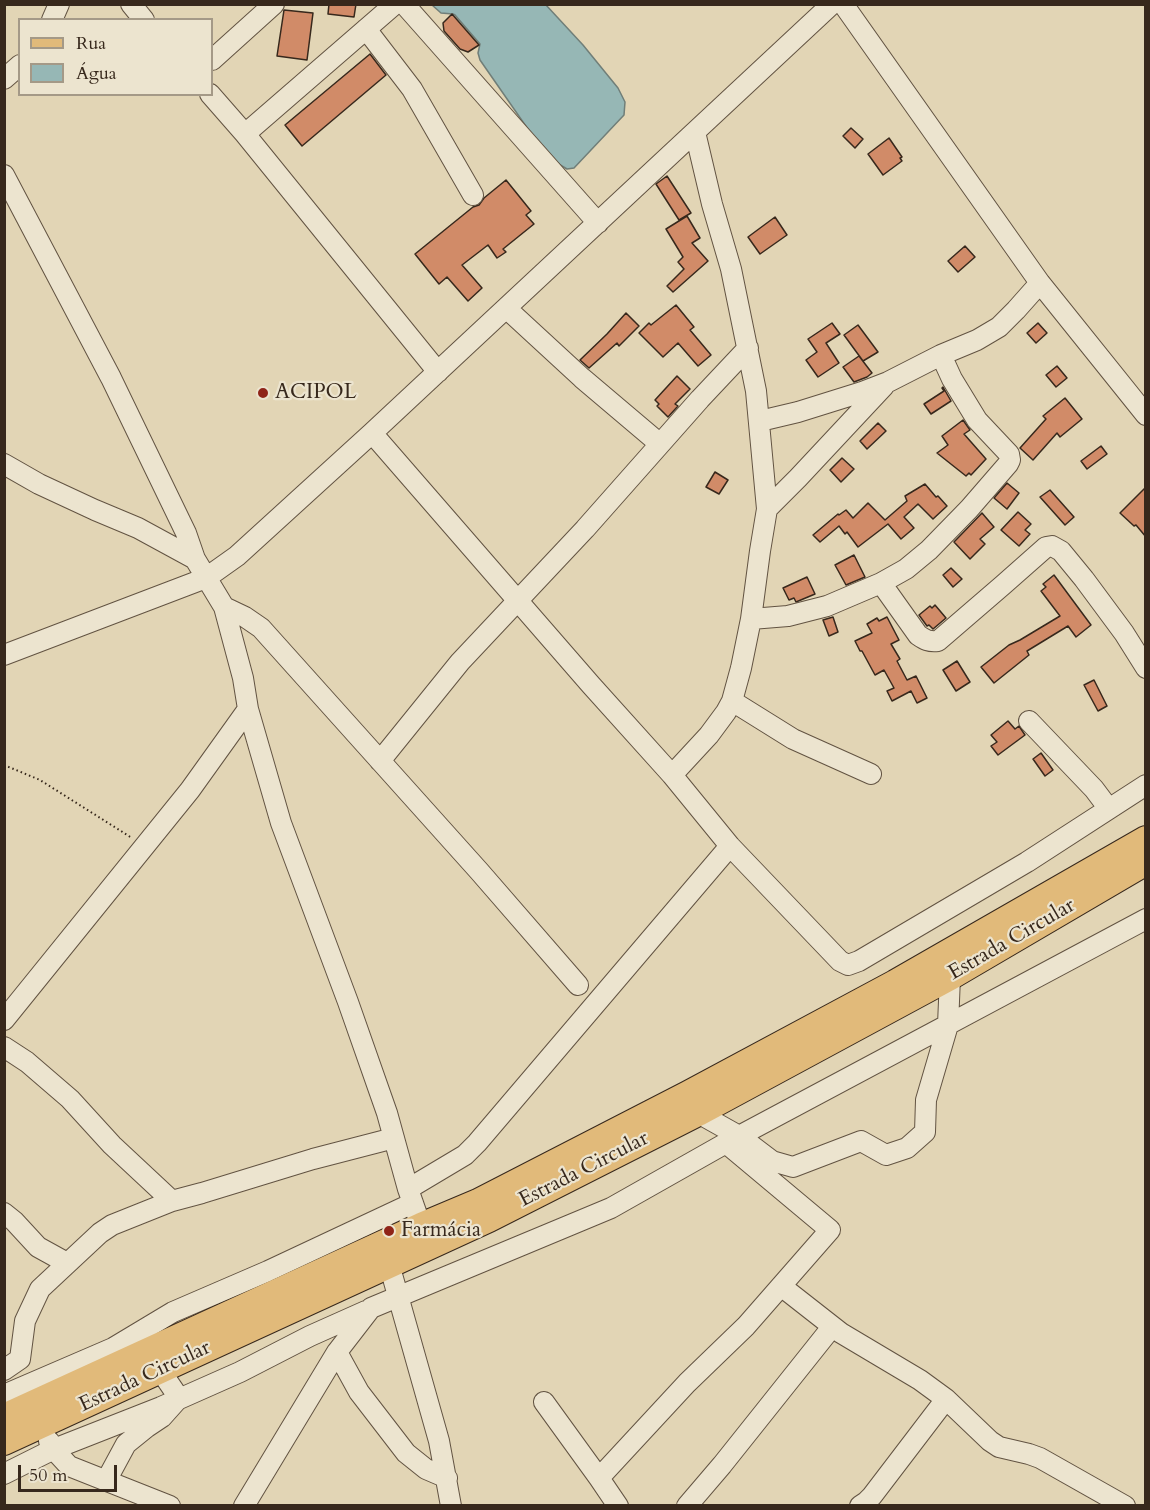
<!DOCTYPE html>
<html>
<head>
<meta charset="utf-8">
<style>
	body { margin:0 }
	#map { position:relative; width:1150px; height:1510px; overflow:hidden; background:#e2d5b5; font-family:Cardo,serif }
	canvas { display:block }
	.frame { position:absolute; inset:0; border:6px solid #37281c; pointer-events:none }
	.legend { position:absolute; left:18px; top:18px; width:195px; height:78px; box-sizing:border-box; background:#ece4cf; border:2px solid #a49987; margin:0; padding:8px 10px; list-style:none; font-size:18px; color:#37281c }
	.legend li { display:flex; align-items:center; gap:12px; height:30px }
	.legend b { width:30px; border:2px solid #a49987 }
	.scale { position:absolute; left:18px; top:1465px; width:99px; height:27px; box-sizing:border-box; border:3px solid #37281c; border-top:0; padding-left:8px; font-size:18px; line-height:21px; white-space:nowrap; color:#37281c; -webkit-text-stroke:4px #ece4cf; paint-order:stroke }
</style>
</head>
<body>
<div id="map">
<canvas width="1150" height="1510"></canvas>
<div class="frame"></div>
<ul class="legend">
<li><b style="height:8px;background:#e1ba7a"></b>Rua</li>
<li><b style="height:16px;background:#96b7b5"></b>Água</li>
</ul>
<div class="scale">50 m</div>
</div>
<script>
const c = document.querySelector('canvas').getContext('2d');
c.lineJoin = 'round';
function paint(path, color) {
  c.fillStyle = color;
  c.fill(path, 'evenodd');
}
function stroke(path, color, width, dash) {
  c.strokeStyle = color;
  c.lineWidth = width;
  c.lineCap = dash ? 'butt' : 'round';
  c.setLineDash(dash || []);
  c.stroke(path);
}
function label(font, color, halo, rows, align = 'center') {
  c.font = font + ' Cardo,serif';
  c.lineWidth = 4.5;
  c.setLineDash([]);
  c.textBaseline = 'middle';
  c.strokeStyle = halo;
  c.fillStyle = color;
  for (const [text, x, y, turn = 0] of rows) {
    c.save();
    c.translate(x, y);
    c.rotate((+turn || 0) * Math.PI / 180);
    c.textAlign = isNaN(turn) ? turn : align;
    if (halo) c.strokeText(text, 0, 0);
    c.fillText(text, 0, 0);
    c.restore();
  }
}
const water = new Path2D(`
	M432,5H546L583,45L618,88L625,102L624,115L574,168L567,169L557,163L539,145L480,60L478,53L480,44L455,15L453,14L441,13Z`);
const building = new Path2D(`
	M329,4H356L354,17L328,14Z
	M284,10L313,13L307,60L277,56Z
	M452,14L479,45L468,52L460,49L444,31L443,23Z
	M370,54L386,75L302,146L285,125Z
	M851,128L863,139L855,148L843,136Z
	M889,138L902,157L900,158L902,161L883,175L868,154Z
	M667,176L691,213L679,220L656,184Z
	M506,180L531,211L526,215L534,224L503,249L506,252L497,258L488,245L462,265L482,288L468,301L447,277L439,284L415,254L473,207L479,205L484,198Z
	M687,216L700,238L692,243L708,261L673,292L667,286L684,269L678,262L683,257L666,229Z
	M775,217L787,235L760,254L748,237Z
	M965,246L975,257L958,272L948,261Z
	M676,305L694,327L690,330L711,355L698,366L678,343L663,357L639,333L649,323L651,325Z
	M626,313L639,326L619,346L617,343L589,368L580,360L607,334Z
	M832,323L840,334L826,343L839,363L818,377L806,360L817,352L808,339Z
	M1038,323L1047,333L1036,343L1027,333Z
	M858,325L878,352L863,361L844,335Z
	M859,356L872,373L867,377L854,382L843,367Z
	M1057,366L1067,378L1056,387L1046,375Z
	M677,376L690,389L675,404L678,406L668,417L657,406L659,404L655,400Z
	M943,387L951,401L931,414L924,404L944,391L942,388Z
	M1065,398L1082,419L1060,437L1057,433L1033,460L1020,448L1046,419L1043,416Z
	M963,420L970,430L964,434L986,459L971,475L969,473L966,476L937,453L948,445L942,436Z
	M878,423L886,431L867,449L860,441Z
	M1101,446L1107,454L1087,469L1081,461Z
	M842,458L854,469L841,482L830,470Z
	M715,472L728,480L719,494L706,487Z
	M1007,483L1019,493L1007,509L994,498Z
	M925,484L936,497L938,496L947,506L933,519L918,504L904,517L914,528L901,539L888,524L858,547L847,532L845,534L839,526L820,542L813,535L838,514L839,515L846,510L853,518L868,503L885,520L907,501L905,496Z
	M1146,487V537L1136,525L1134,526L1120,513Z
	M1050,490L1074,517L1065,525L1040,497Z
	M1018,512L1031,524L1025,530L1030,534L1019,546L1001,530Z
	M982,513L994,527L980,539L985,544L970,559L954,542Z
	M854,555L865,577L846,585L835,565Z
	M951,568L962,579L953,587L943,575Z
	M1054,575L1091,625L1076,637L1068,626L1027,651L1029,655L994,683L981,667L1009,645L1020,640L1060,616L1041,591L1046,587L1043,584Z
	M807,577L815,594L796,602L794,598L789,600L783,588Z
	M935,605L946,618L933,629L929,625L927,626L919,615L930,606L932,608Z
	M833,617L838,632L829,636L823,620Z
	M887,617L899,640L891,644L900,659L897,661L907,680L916,676L927,698L917,703L911,691L892,701L887,691L894,688L884,670L875,675L862,651H860L855,641L872,633L867,624L877,618L879,621Z
	M957,661L970,682L956,691L943,670Z
	M1094,680L1107,706L1098,711L1084,685Z
	M1008,721L1015,729L1019,726L1025,735L998,755L991,746L997,742L991,735Z
	M1041,753L1053,770L1045,776L1033,759Z`);
const path = new Path2D(`
	M4,765L40,780L132,838`);
const minor = new Path2D(`
	M131,4L144,20
	M395,4L245,134L438,372
	M404,4L598,223
	M843,4L1040,283L1146,415
	M52,20L59,4
	M366,29L412,89L473,195
	M212,60L274,4
	M4,79L20,65
	M210,94L245,134
	M4,175L111,378L186,533L195,559
	M506,308L582,378L660,444
	M760,421L798,412L862,392L888,382L941,355L977,340L999,327L1016,310L1040,283
	M372,433L591,685L672,775L730,846L840,961L848,965L859,961L1027,862L1146,785
	M4,464L39,484L95,510L138,528L195,559L224,607L243,678L248,709L281,823L348,1002L387,1113L408,1189L421,1226
	M767,509L798,478L884,386
	M881,583L918,635C925,640 929,642 938,641L1003,585L1046,547L1052,546L1061,551L1084,579L1124,633L1146,668
	M224,607L245,617L261,628L479,871L578,985
	M751,619L788,616L827,606L881,583L906,569L929,550L969,509L1008,464L1010,460L1009,454L977,420L952,379L941,355
	M4,655L206,578L237,556L372,433L832,4
	M732,701L793,739L871,774
	M1029,721L1094,789L1109,809
	M380,761L460,662L585,529L700,399L748,348
	M672,775L709,735L726,712L732,701L741,668L751,619L760,551L767,509L756,391L731,269L712,204L695,132
	M4,1020L190,790L248,709
	M4,1047L27,1062L70,1099L112,1145L172,1201
	M698,1113L739,1136L772,1161L793,1167L861,1141L886,1155L907,1148L925,1132L926,1100L948,1025L950,977
	M408,1189L465,1155L477,1143L730,846
	M4,1213L14,1221L38,1247L67,1263
	M389,1264L439,1441L451,1506
	M781,1286L841,1333L920,1380L946,1399L990,1441L999,1447L1029,1454L1040,1458L1125,1506
	M337,1352L359,1392L406,1453L426,1469L447,1478
	M4,1370L20,1359L25,1321L40,1289L100,1233L112,1225L172,1201L202,1193L313,1159L394,1138
	M4,1395L113,1348L173,1312L268,1271L413,1203
	M544,1402L599,1478
	M49,1441L57,1453L69,1466L170,1506
	M4,1474L54,1449L161,1407L240,1372L310,1336L366,1311
	M106,1481L126,1444L147,1427L162,1417L179,1398L160,1370
	M244,1506L337,1352L371,1308L611,1208L726,1143L1146,919
	M618,1506L599,1478L687,1383L746,1326L830,1230L726,1143
	M687,1506L722,1465L832,1327
	M860,1506L866,1502L872,1496L946,1399`);
const major = new Path2D(`
	M4,1417L421,1226L478,1202L688,1094L895,983L1146,839
	M4,1442L489,1219L698,1113L950,977L1146,862`);
const markers = [
	[263,393,6,"#8f2418"],
	[389,1231,6,"#8f2418"]
];
const poiNames = [
	["ACIPOL",275,393],
	["Farmácia",401,1231]
];
const streetNames = [
	["Estrada Circular",1012,940,-30],
	["Estrada Circular",584,1170,-27],
	["Estrada Circular",145,1377,-25]
];
paint(water, '#96b7b5');
stroke(water, '#707e78', 1.5);
paint(building, '#d18b68');
stroke(building, '#37281c', 1.5);
stroke(minor, '#625342', 22);
stroke(major, '#37281c', 28);
stroke(path, '#37281c', 2, [1.5, 3]);
stroke(minor, '#ece4cf', 20);
stroke(major, '#e1ba7a', 26);
for (const [x, y, r, color] of markers) {
  const dot = new Path2D();
  dot.arc(x, y, r, 0, 2 * Math.PI);
  c.fillStyle = color;
  c.fill(dot);
  stroke(dot, '#ece4cf', 2);
}
label('21px', '#37281c', '#ece4cf', poiNames, 'left');
label('21px', '#37281c', '#ece4cf', streetNames);
</script>
</body>
</html>
